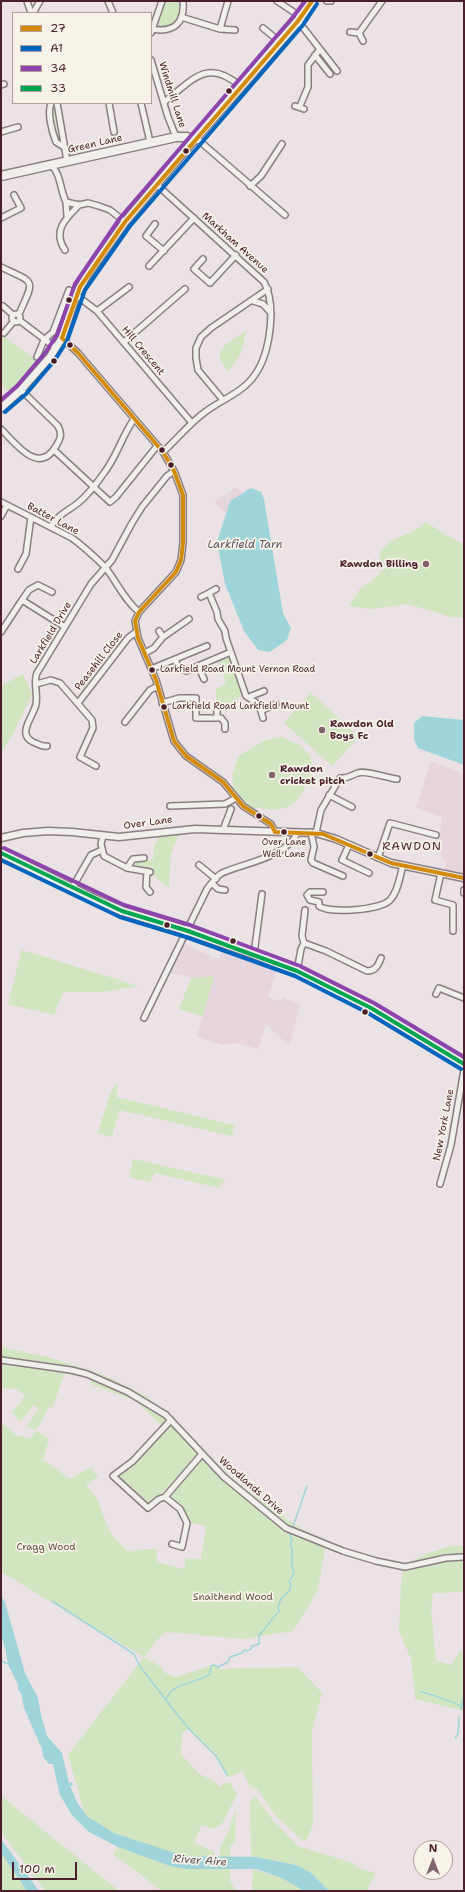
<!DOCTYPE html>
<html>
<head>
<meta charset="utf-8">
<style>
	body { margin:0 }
	#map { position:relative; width:465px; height:1892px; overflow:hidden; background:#eae2e4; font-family:"Shantell Sans",sans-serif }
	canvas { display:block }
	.frame { position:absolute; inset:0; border:2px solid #4a1f2b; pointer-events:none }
	.legend { position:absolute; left:12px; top:12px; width:140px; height:92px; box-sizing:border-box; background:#f7f3e8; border:1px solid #b29e9c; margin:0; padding:5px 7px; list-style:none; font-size:12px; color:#4a1f2b }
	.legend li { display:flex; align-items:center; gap:8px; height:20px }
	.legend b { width:20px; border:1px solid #b29e9c }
	.north { position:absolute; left:413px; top:1840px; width:40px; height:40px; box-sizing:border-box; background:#f7f3e8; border:1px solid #b29e9c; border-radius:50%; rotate:0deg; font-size:11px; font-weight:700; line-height:16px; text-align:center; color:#4a1f2b }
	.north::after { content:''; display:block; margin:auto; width:14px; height:18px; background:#82636c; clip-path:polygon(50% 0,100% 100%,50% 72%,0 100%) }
	.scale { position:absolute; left:12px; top:1862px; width:65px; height:18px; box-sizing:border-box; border:2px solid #4a1f2b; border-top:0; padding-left:5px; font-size:12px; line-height:14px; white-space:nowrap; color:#4a1f2b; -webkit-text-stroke:3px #f7f3e8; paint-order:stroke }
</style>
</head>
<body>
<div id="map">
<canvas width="465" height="1892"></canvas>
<div class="frame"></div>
<ul class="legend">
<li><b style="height:5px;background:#d48b09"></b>27</li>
<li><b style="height:5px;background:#0065bd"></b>A1</li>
<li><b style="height:5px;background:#8e44ad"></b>34</li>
<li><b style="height:5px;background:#00a651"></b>33</li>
</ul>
<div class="north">N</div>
<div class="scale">100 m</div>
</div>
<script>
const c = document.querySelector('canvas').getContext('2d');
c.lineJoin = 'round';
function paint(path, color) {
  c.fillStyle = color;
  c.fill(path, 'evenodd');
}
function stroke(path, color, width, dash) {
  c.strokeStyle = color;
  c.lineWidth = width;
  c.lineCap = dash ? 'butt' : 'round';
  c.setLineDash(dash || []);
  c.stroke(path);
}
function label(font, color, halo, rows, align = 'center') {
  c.font = font + ' "Shantell Sans",sans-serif';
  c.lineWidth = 3.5;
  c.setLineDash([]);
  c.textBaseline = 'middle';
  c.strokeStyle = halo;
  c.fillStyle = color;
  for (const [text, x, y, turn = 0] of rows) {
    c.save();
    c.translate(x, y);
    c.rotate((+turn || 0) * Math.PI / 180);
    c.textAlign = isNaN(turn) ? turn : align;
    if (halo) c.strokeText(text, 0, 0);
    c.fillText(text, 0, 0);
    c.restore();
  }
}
const built = new Path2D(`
	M235,488L245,492L230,501L226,514L215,502Z
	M431,761L464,774V875L444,871L446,862L441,856V852L438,850L442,817L416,808Z
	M184,944L211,956V959L217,958L218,963L222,948L280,969L276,972L268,997L281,1002L283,998L300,1004L290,1045L286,1043L266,1024L258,1049L237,1043L222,1045L197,1037L214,977L188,978V976L168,973L177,952Z`);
const green = new Path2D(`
	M165,1H181C181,15 176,29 160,28L158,25Z
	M53,103L55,105L59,141L57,139L52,105Z
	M246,331C243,350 241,357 228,371C223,365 219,360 220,351L227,343Z
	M1,334L39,363L11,393L1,385Z
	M425,522C439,529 450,539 464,544V617H451L408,604L369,609L349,606L359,590L372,581L386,567L379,555C390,534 410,538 425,522Z
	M226,657L231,659L243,696L234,699L237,705H216V689L226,683L218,661Z
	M23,674L32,694L12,736L1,753V686Z
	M311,693L359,737L332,766L284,723Z
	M281,737L300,745L311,757L310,760L312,762C312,774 310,779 304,789C293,810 279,813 257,807L252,810L243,803L232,788L234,786L232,776L238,756L266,740Z
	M179,834L171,853L169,888L153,875V867L131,866L132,862L137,860H153L154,846L159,837Z
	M22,950L139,986L103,992H63L54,1015L8,1004Z
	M214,976L203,1016L179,1009L191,978Z
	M115,1084L118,1085L116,1097L234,1125L232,1136L119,1110L112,1137L98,1133L109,1097Z
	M133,1159L218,1178L225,1179L219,1188L155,1173L150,1182L129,1177Z
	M1,1347L51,1358L99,1373L145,1395L179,1424L235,1481L295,1525L327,1541L317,1592L293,1631L243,1639L166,1632L157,1640L144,1657L163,1668V1672L176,1677L216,1664L220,1669L298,1667L322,1693L312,1732L313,1825L306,1841L300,1838L275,1815L257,1789L250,1787L242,1771L228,1777L215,1753L187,1729L182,1734L181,1754L198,1773L217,1783L220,1787L225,1783H230L237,1794L222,1824L214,1829L201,1826L194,1843L214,1852V1856H184L171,1852L114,1833L95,1823L85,1814L68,1755L144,1657L1,1572V1423L6,1426L16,1435L29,1438L37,1431L49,1439L43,1460L70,1479L91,1467L98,1476L86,1485L98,1500L103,1516L112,1535L128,1552L145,1549H157V1562L184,1569L186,1558L201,1559L206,1526L190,1522L179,1503L168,1495L203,1458L199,1455L150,1505L141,1500L142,1497L131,1487L129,1489L117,1478V1474L165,1429L137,1402L91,1384V1379L64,1374L53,1406L48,1408L41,1423L35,1430L26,1426L39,1409L34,1405L21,1421L11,1413L26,1396L16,1389L1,1388ZM208,1463L263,1512V1513L223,1480Z
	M451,1546H464V1592L433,1593L431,1610L436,1661L451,1665L460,1651L464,1653V1711L415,1699L411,1659L399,1631L401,1583L404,1564L428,1553Z
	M1,1796L119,1891H45L1,1832Z
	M256,1797L272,1819L298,1846L356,1864L355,1867L375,1873L367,1891H329L310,1872L296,1865L251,1857L250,1801Z
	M236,1809L235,1840L230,1847V1857H220V1846L228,1832Z
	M118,1847L170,1866L185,1869H230V1881L236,1891H162L113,1854Z
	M1,1853L27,1891H1Z
	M253,1869L282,1878L304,1891H252Z`);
const water = new Path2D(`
	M251,488L261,492L264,499L283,613L291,628L287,640L270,652L258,650L244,631L225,584L217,542L230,501Z
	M422,716L464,720V765L418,748L414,739V723Z
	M1,1596L5,1602L25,1673L38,1698L41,1715L47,1736L62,1753L69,1783L72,1782L73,1785L70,1786L78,1804L88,1817L114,1833L184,1856L256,1857L296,1865L310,1872L329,1891H304L282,1878L256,1869H185L170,1866L118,1847L89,1832L71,1814L60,1795L53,1764H49L43,1757L42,1749L24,1708L21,1693L18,1690V1685L8,1664L5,1648L1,1636Z
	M1,1839L39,1891H27L1,1853Z`);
const stream = new Path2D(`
	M52,1601L134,1654L139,1665L176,1713L189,1729L216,1756L227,1775
	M1,1661L8,1664
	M421,1692C424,1692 459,1704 462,1707
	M166,1700C171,1682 197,1684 210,1674L211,1666L213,1665L218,1667L228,1662L230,1657L242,1653L244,1650L246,1651L251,1649L252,1646L259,1644V1635C268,1627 270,1619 279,1612L278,1607L281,1599L290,1590L291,1584L289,1582L294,1573L292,1566V1547L290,1545L292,1541L290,1535L307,1486
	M461,1709L464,1695
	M455,1738L458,1734L459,1717`);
const minor = new Path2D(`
	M27,1L31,13
	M108,1L113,13
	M277,1L301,17
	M327,1H331
	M33,13L40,1
	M181,17L220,29L228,1
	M298,21L337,71
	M263,28L280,42
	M152,29C174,33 185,23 183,1
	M220,29L235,30
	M350,32L359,33L363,41
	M151,33L162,1
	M359,33L382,1
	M315,55L330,74
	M151,60L168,117L176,137
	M1,85L4,84
	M164,102C192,81 207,57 240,86
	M51,103C47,113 52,132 56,142L64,147
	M57,103L67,161
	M109,103L114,132
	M141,103L150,142
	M295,106L304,109
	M300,106L308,87V65L320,49
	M1,132L18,127
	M196,138L285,215
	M51,165C61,174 60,190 66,202L79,205L88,203L99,206L110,210L125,222
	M156,184L264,282C277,306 270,355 254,376C243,392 221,400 205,412C190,423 177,439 163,452
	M250,186L261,176L282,144
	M66,202L67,216
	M1,218L21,208L14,195
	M155,224L146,236L164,251
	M65,250C52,231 66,218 79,205
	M203,259L194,269L210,283L236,255
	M149,266L194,218
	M1,267C36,284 35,278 19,314
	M76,295L97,311L192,423
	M253,301L263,304L271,313
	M3,306L13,315
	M97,311L129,287
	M12 318a4 4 0 1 1 8 0a4 4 0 1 1-8 0Z
	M19,320L56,348
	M4,333L14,321
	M62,338L78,353L163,452L174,471L183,495V543L181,560L176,572L139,612L135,621L138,638L156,680L174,741L186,756L223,782L243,806L271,824L275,832
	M124,342L185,289
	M37,357L44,340L53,332L69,290
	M223,400L198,370L196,358V348L201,337L211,328L268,289
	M1,429C16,444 39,476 56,446C61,438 62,434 58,426L21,390
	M54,450L110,502L116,497L157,446
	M1,502L72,538C84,547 95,557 105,567C117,582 124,600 139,612
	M1,516L7,505
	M51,527C57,515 68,511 78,503C88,495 97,483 104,473C117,456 122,436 134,419
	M18,569L26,554L31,517
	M209,593L216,589
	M201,597L209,593L217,612L218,619L225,631L226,638L246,696L258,704L261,711L276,704
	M22,600L29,590L38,585L52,592
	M1,632L22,600L65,627
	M163,637L189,619
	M145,653L154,648L163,637L159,631
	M175,659L178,667L186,671L231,652
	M198,666L204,679
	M151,669L207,646
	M36,684L51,680L60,683L92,720L93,728L80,757L96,766
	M249,697L264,691
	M78,703L128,638L136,632
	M162,703L179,698H196V718H221L225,723V729
	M217,707V718
	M261,711L263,718
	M125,722L150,690L158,686
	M47,746C42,747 38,744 33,742C16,734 34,716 36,704C38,693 33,682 37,673L91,584L112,560L132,523L142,507L167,476L174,471
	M329,795L352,807
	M170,806L225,804L236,798
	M223,830L231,809
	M311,832L314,847L311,860L313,863L343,876
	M316,833L321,810L340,778C348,779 351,775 358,773C365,770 388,778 397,779
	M103,836L101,844L104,856L127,868L150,872
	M349,845L342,860L369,873
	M378,858L390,823L436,835
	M199,865L216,879
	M127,868L133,859L144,858
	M147,871L146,887L150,892
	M441,873L435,900L453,905V931
	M212,883L218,889L225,890
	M71,890L91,855L102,850
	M464,890V893
	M323,892H310L307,895L310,900L319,902V906C330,914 381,910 390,900C398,892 400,876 403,865
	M304,943L326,951L367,971C376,971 378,965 381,958
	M254,954L262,894
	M297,971L301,949L304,943L302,936L305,910
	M436,994L439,988L464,998
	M144,1018L207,889C211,884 216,876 222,873C244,863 286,858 298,832
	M440,1184L451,1145L464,1070
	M1,1360L71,1370L87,1374L128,1392L166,1415L224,1477L286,1528L343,1551L376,1561L405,1567L446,1558L464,1557
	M171,1420L133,1461L113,1476L148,1508L159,1499L165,1497L202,1454
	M165,1497L180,1509L187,1523L182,1547L172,1544`);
const tertiary = new Path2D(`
	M1,838L23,833L48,831L72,832L119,837L195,829L316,833L336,839L391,863L464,878`);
const secondary = new Path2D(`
	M1,408L21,390L50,357L62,338L76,295L87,275L125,222L193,141`);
const primary = new Path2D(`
	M1,853L96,900L122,911L188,931L254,954L297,971L371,1008L464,1064`);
const trunk = new Path2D(`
	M1,176L176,137H187L193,141L298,21L312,1`);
const bus1 = new Path2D(`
	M62,338L78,353L163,452L174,471L183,495V543L181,560L176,572L139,612L135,621L138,638L156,680L174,741L186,756L223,782L243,806L271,824L275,832
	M62,338L80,287L125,222L298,21L312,1
	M275,832L323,834L391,863L464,878`);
const bus2 = new Path2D(`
	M5,412L26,394L55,360L67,341L85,290L130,226L303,25L317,4
	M1,860L120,917L186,937L295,976L368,1013L461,1069`);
const bus3 = new Path2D(`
	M1,400L17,386L45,353L57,335L75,284L120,218L293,17L305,1
	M4,848L124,905L190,925L300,966L374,1003L464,1057`);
const bus4 = new Path2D(`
	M1,853L122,911L188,931L297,971L371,1008L464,1064`);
const markers = [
	[229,91,3.5,"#4a1f2b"],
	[186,151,3.5,"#4a1f2b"],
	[69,300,3.5,"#4a1f2b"],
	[70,345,3.5,"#4a1f2b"],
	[54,361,3.5,"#4a1f2b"],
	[162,450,3.5,"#4a1f2b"],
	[171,465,3.5,"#4a1f2b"],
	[426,564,4,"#82636c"],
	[152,670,3.5,"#4a1f2b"],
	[164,707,3.5,"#4a1f2b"],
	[322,730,4,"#82636c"],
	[272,775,4,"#82636c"],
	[259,816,3.5,"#4a1f2b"],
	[284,832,3.5,"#4a1f2b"],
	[370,854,3.5,"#4a1f2b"],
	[167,925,3.5,"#4a1f2b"],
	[233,941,3.5,"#4a1f2b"],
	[365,1012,3.5,"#4a1f2b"]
];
const busNames = [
	["Larkfield Road Mount Vernon Road",160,670],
	["Larkfield Road Larkfield Mount",172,707],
	["Over Lane",284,843,"center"],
	["Well Lane",284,855,"center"]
];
const streetNames = [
	["Windmill Lane",172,95,72],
	["Green Lane",95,144,-13],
	["Markham Avenue",235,243,42],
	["Hill Crescent",143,351,50],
	["Batter Lane",53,519,28],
	["Larkfield Drive",51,633,-59],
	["Peasehill Close",99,661,-52],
	["Over Lane",148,823,-8],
	["New York Lane",444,1125,-79],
	["Woodlands Drive",251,1486,41]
];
const poiNames = [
	["Rawdon Billing",418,564,"right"],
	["Rawdon Old",330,724],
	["Boys Fc",330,736],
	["Rawdon",280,769],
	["cricket pitch",280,781]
];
const parkNames = [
	["Cragg Wood",46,1547],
	["Snaithend Wood",233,1597]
];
const waterNames = [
	["Larkfield Tarn",245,545],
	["River Aire",200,1861,4]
];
const quarterNames = [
	["RAWDON",412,847]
];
paint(built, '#e6d5dd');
paint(green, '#d1e5c0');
paint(water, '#9fd5da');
stroke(stream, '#9fd5da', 1.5);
stroke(minor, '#8a7e82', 8);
stroke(tertiary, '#8a7e82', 9);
stroke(secondary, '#8a7e82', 10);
stroke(primary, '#8a7e82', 11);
stroke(trunk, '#8a7e82', 11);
stroke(minor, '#f1efec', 5);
stroke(tertiary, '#f1efec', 6);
stroke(secondary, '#f1efec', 7);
stroke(primary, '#f1efec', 8);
stroke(trunk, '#f1efec', 8);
stroke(bus1, '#d48b09', 4);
stroke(bus2, '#0065bd', 4);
stroke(bus3, '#8e44ad', 4);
stroke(bus4, '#00a651', 4);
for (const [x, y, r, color] of markers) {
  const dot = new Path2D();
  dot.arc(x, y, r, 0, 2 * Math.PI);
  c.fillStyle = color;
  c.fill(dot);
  stroke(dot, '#f7f3e8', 1.5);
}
label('9px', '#4a1f2b', '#f7f3e8', busNames, 'left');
label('10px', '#4a1f2b', '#f7f3e8', streetNames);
label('bold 10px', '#4a1f2b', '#f7f3e8', poiNames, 'left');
label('10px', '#675149', '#f7f3e8', parkNames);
label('italic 11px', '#5a545e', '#f7f3e8', waterNames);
c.letterSpacing = '1px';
label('12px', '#4a1f2b', '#f7f3e8', quarterNames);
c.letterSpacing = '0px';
</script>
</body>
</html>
